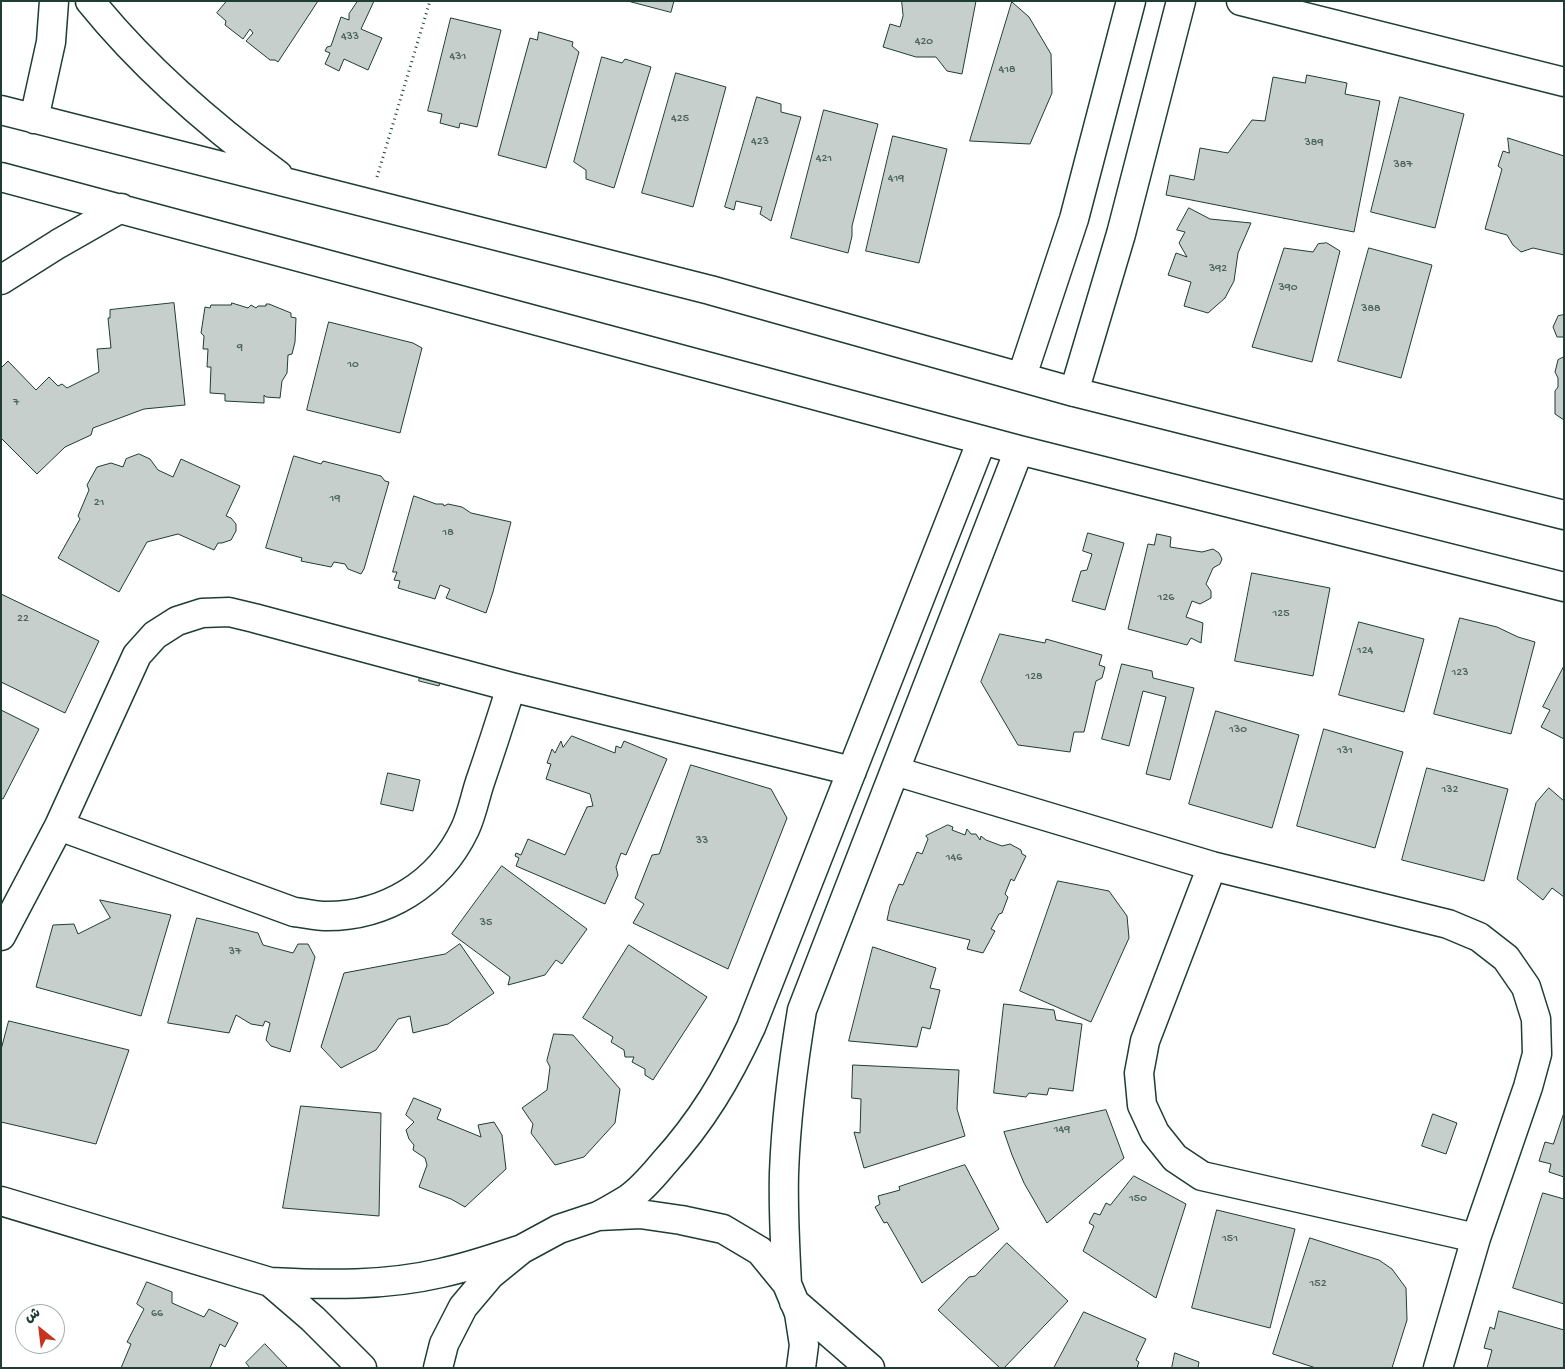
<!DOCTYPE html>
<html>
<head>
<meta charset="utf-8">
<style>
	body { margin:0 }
	#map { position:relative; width:1565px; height:1369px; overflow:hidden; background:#fff; font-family:"Gochi Hand","Playpen Sans Arabic",sans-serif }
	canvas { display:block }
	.frame { position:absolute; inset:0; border:2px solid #1f3d34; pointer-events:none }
	.north { position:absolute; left:15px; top:1304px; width:50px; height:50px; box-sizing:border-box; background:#fff; border:1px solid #a5b1ae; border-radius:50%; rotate:331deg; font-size:14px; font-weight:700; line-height:20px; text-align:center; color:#1f3d34 }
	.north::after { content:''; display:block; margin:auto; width:18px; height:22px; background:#c8321e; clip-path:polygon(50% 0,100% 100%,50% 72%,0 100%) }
</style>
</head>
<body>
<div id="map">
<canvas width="1565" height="1369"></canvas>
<div class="frame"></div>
<div class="north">ش</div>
</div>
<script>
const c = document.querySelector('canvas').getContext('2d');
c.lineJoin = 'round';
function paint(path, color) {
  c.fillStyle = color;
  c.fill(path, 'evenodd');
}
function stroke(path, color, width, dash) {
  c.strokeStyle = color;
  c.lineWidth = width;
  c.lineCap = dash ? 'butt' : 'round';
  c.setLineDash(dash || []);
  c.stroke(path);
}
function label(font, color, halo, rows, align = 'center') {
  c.font = font + ' "Gochi Hand",sans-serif';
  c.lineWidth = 4;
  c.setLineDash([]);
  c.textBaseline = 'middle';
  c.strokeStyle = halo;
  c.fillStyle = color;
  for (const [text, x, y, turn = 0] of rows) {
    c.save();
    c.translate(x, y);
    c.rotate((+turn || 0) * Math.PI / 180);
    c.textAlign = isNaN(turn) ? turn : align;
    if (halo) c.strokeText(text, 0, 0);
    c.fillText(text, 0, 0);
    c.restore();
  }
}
const building = new Path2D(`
	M227,1H318L278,62L275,60H270L246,41L253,33L250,29L243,39L225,25L226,21L217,13Z
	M358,1H374L361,29L382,38L368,70L344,59L339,71L325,64L330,53L325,51L327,47L331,46L341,17L349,20V14Z
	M628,1H674L671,12Z
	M902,1H976L962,74L947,71L936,57H916L883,47L890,24L900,27L903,16Z
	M1012,2L1029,17L1051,54L1052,93L1030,144L970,141Z
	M451,18L501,30L477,127L460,123L459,128L440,123L442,114L428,111Z
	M539,32L573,42L572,46L579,52L546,168L498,155L530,38L537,40Z
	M602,57L622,63L625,59L651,67L614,188L586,179V170L574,162Z
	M676,73L726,87L693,207L642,193Z
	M1307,75L1347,83L1345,94L1380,101L1354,232L1166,195L1170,175L1194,180L1200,148L1228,153L1252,120L1265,121L1273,77L1305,83Z
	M757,97L781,104V112L801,117L771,221L760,214L762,207L736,201L734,210L725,207Z
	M1400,97L1464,114L1435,228L1371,212Z
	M824,110L878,124L852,226V236L848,253L791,238Z
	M893,136L947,149L919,263L866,251Z
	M1508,138L1564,156V255L1533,248L1521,252L1513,245L1507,235L1485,229L1502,169L1498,166L1503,151L1509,153Z
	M1189,208L1210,219L1251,223L1238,253L1234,281L1225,298L1208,313L1184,306L1191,282L1168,275L1176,253L1187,257L1179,243L1185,232L1177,230Z
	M1327,243L1340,251L1312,362L1252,347L1284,248L1313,252L1318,244Z
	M1369,248L1432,265L1401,378L1338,361Z
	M174,303L185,405L144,409L93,428L91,435L65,447L37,474L1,438V368L8,361L36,390L49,377L58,386L62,384L67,388L99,372L97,349L111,348L108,318H110V310Z
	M232,303L248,308L251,305L256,308L258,306H266V304H269L291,313V317L296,318L295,342L292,354L288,355L287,373L282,381L280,398L266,397L264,395V403L225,401V394L210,393L211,367H207L208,349H203L204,336L201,333L205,307L210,308L211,305H231Z
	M1564,315V337H1557L1553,327L1558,316Z
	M329,322L413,343L422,348L400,433L307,410Z
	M1564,357V420L1555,414V391L1558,387V378L1555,372L1558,360Z
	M139,454L150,459L158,470L173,477L181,459L240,486L226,516L231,518L236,524V531L231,540L222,543H218L214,550L178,534L147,542L119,592L58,558L80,519L78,516L89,490L87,485L97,467L111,463L123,467L126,459Z
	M294,456L321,464L323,461L381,476L385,481L389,482L364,569L361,574L348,569L345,564L334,562L331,567L301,561L302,558L266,548Z
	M414,496L436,504H443L444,506L448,504L462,507L471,513L511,522L493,592L486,613L446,598L450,589L440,585L435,599L398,588L400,581L394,580L397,572H393Z
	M1088,533L1124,543L1105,610L1072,601L1081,571L1087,570L1092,554L1083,551Z
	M1157,534L1171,537L1170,547L1202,552L1213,549L1219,553L1222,559L1220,564L1213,568L1206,584L1211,591V598L1200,604L1192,601L1186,617L1203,623L1201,643L1191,638L1187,645L1128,629L1148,544L1154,545Z
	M1252,573L1330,588L1313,676L1235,661Z
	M1,594L99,641L65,713L1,682Z
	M1460,618L1497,627L1518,637L1535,642L1511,734L1434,714Z
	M1359,622L1424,639L1404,712L1339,695Z
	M1000,634L1045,643L1046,639L1102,655L1099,665L1105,667L1102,678L1096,681L1084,732H1074L1070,752L1018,745L981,682Z
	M1122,664L1152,671L1153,678L1194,688L1170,780L1146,774L1166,697L1143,691L1129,746L1102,739Z
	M1564,666V739L1541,727L1550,710L1543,707Z
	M422,669L442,674L439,686L419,681Z
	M1,710L39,729L3,799L1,798Z
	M1216,711L1299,735L1272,828L1189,804Z
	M1324,729L1403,752L1375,848L1297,826Z
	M572,736L615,753L616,746L621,748L624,741L667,759L626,855L621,853L616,867L618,875L605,904L516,866L519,858L515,856L516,853L521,855L528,839L565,855L587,807L593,806L590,794L546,779L551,764L547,763L552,749L555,753L561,741L563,747Z
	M691,765L771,789L787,818L728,969L633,923L644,904L635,898L652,855L659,854Z
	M1427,768L1508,789L1484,881L1402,860Z
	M388,773L420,780L413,811L381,804Z
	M1549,788L1564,801V897L1552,888L1543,900L1517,879L1536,803Z
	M948,825L953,827L952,830L965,835L967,829L971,834H976L980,840L981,836L986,840L1002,846L1010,844L1021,850L1022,854L1026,856L1014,881L1011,879L1005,894L1008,897L1002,913L999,914L991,929L995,931L983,953L967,949L970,940L887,920L890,906L899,884L903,885L917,852L922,854L928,839L926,836Z
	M502,866L587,929L562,964L556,960L545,975L508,985L510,977L452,934Z
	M1058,881L1109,891L1127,916L1129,938L1091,1022L1020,991Z
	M100,900L171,915L141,1016L36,987L53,925L74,924L78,934L110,918Z
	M197,918L258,933L263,945L293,953L298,944H308L315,957L290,1052L271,1046L266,1040L270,1023L265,1021L263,1026L251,1024L236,1015L229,1033L168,1023Z
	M460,944L494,993L448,1024L413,1033L410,1016L398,1019L376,1050L341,1068L321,1047L344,973L445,954Z
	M629,945L707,997L653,1080L645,1075V1069L632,1062L634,1057H625L624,1050L611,1042L613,1037L583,1018Z
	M873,947L936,968L930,988L940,990L930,1029L922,1027L917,1047L849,1041Z
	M1004,1004L1054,1010L1056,1020L1082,1024L1073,1091L1049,1088L1047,1095L1029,1093L1026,1097L994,1093Z
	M9,1021L129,1050L96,1144L1,1122V1050Z
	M554,1034L573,1035L620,1089L615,1123L584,1157L555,1165L531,1133L533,1124L522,1108L547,1090L550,1067L547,1061Z
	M853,1065L959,1070L957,1109L965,1136L864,1168L854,1132L860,1133L861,1099L852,1098Z
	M414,1098L441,1109L437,1119L481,1137L478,1125L494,1122L502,1135L506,1169L465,1207L451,1199L419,1187L427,1165L425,1158L413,1150L414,1145L409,1139L406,1130L414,1122L406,1115Z
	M301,1106L381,1113L379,1216L283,1208Z
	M1106,1110L1124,1158L1047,1223L1024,1183L1012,1155L1004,1132Z
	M1564,1113V1177L1549,1172L1551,1164L1539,1161L1545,1142L1553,1144Z
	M1433,1114L1457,1123L1446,1154L1422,1146Z
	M965,1165L999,1229L922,1283L887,1222L884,1223L875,1207L880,1204L878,1196L900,1190L899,1187Z
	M1134,1176L1186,1204L1156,1298L1083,1251L1094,1226L1089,1223L1094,1213L1100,1215L1106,1203L1110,1205Z
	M1543,1193L1564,1199V1304L1513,1288Z
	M1217,1210L1295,1229L1270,1328L1192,1308Z
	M1310,1238L1379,1260L1392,1269L1406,1288L1407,1320L1392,1368H1316L1273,1354Z
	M1007,1243L1068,1301L1004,1368H1000L938,1310L969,1277L975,1276Z
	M147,1282L172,1292V1303L204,1317L209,1309L238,1323L225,1347L220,1344L210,1368H121L131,1344L127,1342L144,1309L137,1304Z
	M1499,1311L1564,1330V1368H1487L1492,1350L1484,1348L1490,1327L1494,1329Z
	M1084,1312L1146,1339L1136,1360L1139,1362L1137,1368H1054Z
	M265,1344L288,1368H250L246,1363Z
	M1175,1353L1199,1362L1198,1368H1172Z`);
const path = new Path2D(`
	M377,177L430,1`);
const minor = new Path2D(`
	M90,1C144,68 209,124 278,175
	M1241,1L1564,82
	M1,110L710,290L1074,392L1564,515
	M34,119L51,42L54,1
	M1,177L1019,450L1564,587
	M1,280L58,244L121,208
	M1022,376L1074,219L1131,1
	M1074,392L1121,234L1181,1
	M895,771L1212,866L1448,924L1479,937L1506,958L1526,987L1536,1019L1537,1054L1528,1087L1476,1238L1438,1368
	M59,826L294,912C304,913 314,916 324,916C385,917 439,884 465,829C472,814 475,797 480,782C491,750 501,719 511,687
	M1212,866L1145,1041L1139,1073L1142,1105L1155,1133L1175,1158L1202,1176L1476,1238
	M1,936L59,826L137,655L155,635L177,621L202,613L229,612L254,618L511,687L852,771
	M1,1201L270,1282C328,1285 385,1286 441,1273C469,1267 495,1258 522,1249
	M598,1216C608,1211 618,1205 628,1199C641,1190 653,1176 663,1164C702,1121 727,1079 751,1027L982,440
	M270,1282L313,1319L362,1368
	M787,1284C785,1247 783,1210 784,1173C786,1118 793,1064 802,1010L1019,450
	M794,1302L870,1368
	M438,1368L444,1344L463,1307L490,1275L522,1249L559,1229L598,1216L640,1214L681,1220L723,1229L760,1251L787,1284L799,1313L804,1345L801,1368`);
const numberNames = [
	["433",350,37],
	["420",924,42],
	["431",458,57],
	["418",1007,70],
	["425",680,119],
	["423",760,142],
	["389",1314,143],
	["421",824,159],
	["387",1403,165],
	["419",896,179],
	["392",1218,269],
	["390",1288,288],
	["388",1371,309],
	["9",240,348],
	["10",353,365],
	["7",16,403],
	["19",335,499],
	["21",99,503],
	["18",448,533],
	["126",1166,598],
	["125",1281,614],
	["22",23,619],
	["124",1365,651],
	["123",1460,673],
	["128",1034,677],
	["130",1238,730],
	["131",1345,751],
	["132",1450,790],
	["33",702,841],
	["146",954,858],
	["35",486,923],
	["37",235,952],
	["149",1062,1130],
	["150",1138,1199],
	["151",1230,1239],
	["152",1318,1284],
	["66",157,1314]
];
paint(building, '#c7cfcc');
stroke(building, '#1f3d34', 1);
stroke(minor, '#1f3d34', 31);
stroke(path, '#1f3d34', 3, [1, 4]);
stroke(minor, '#fff', 28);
label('12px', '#49625a', null, numberNames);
</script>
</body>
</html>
